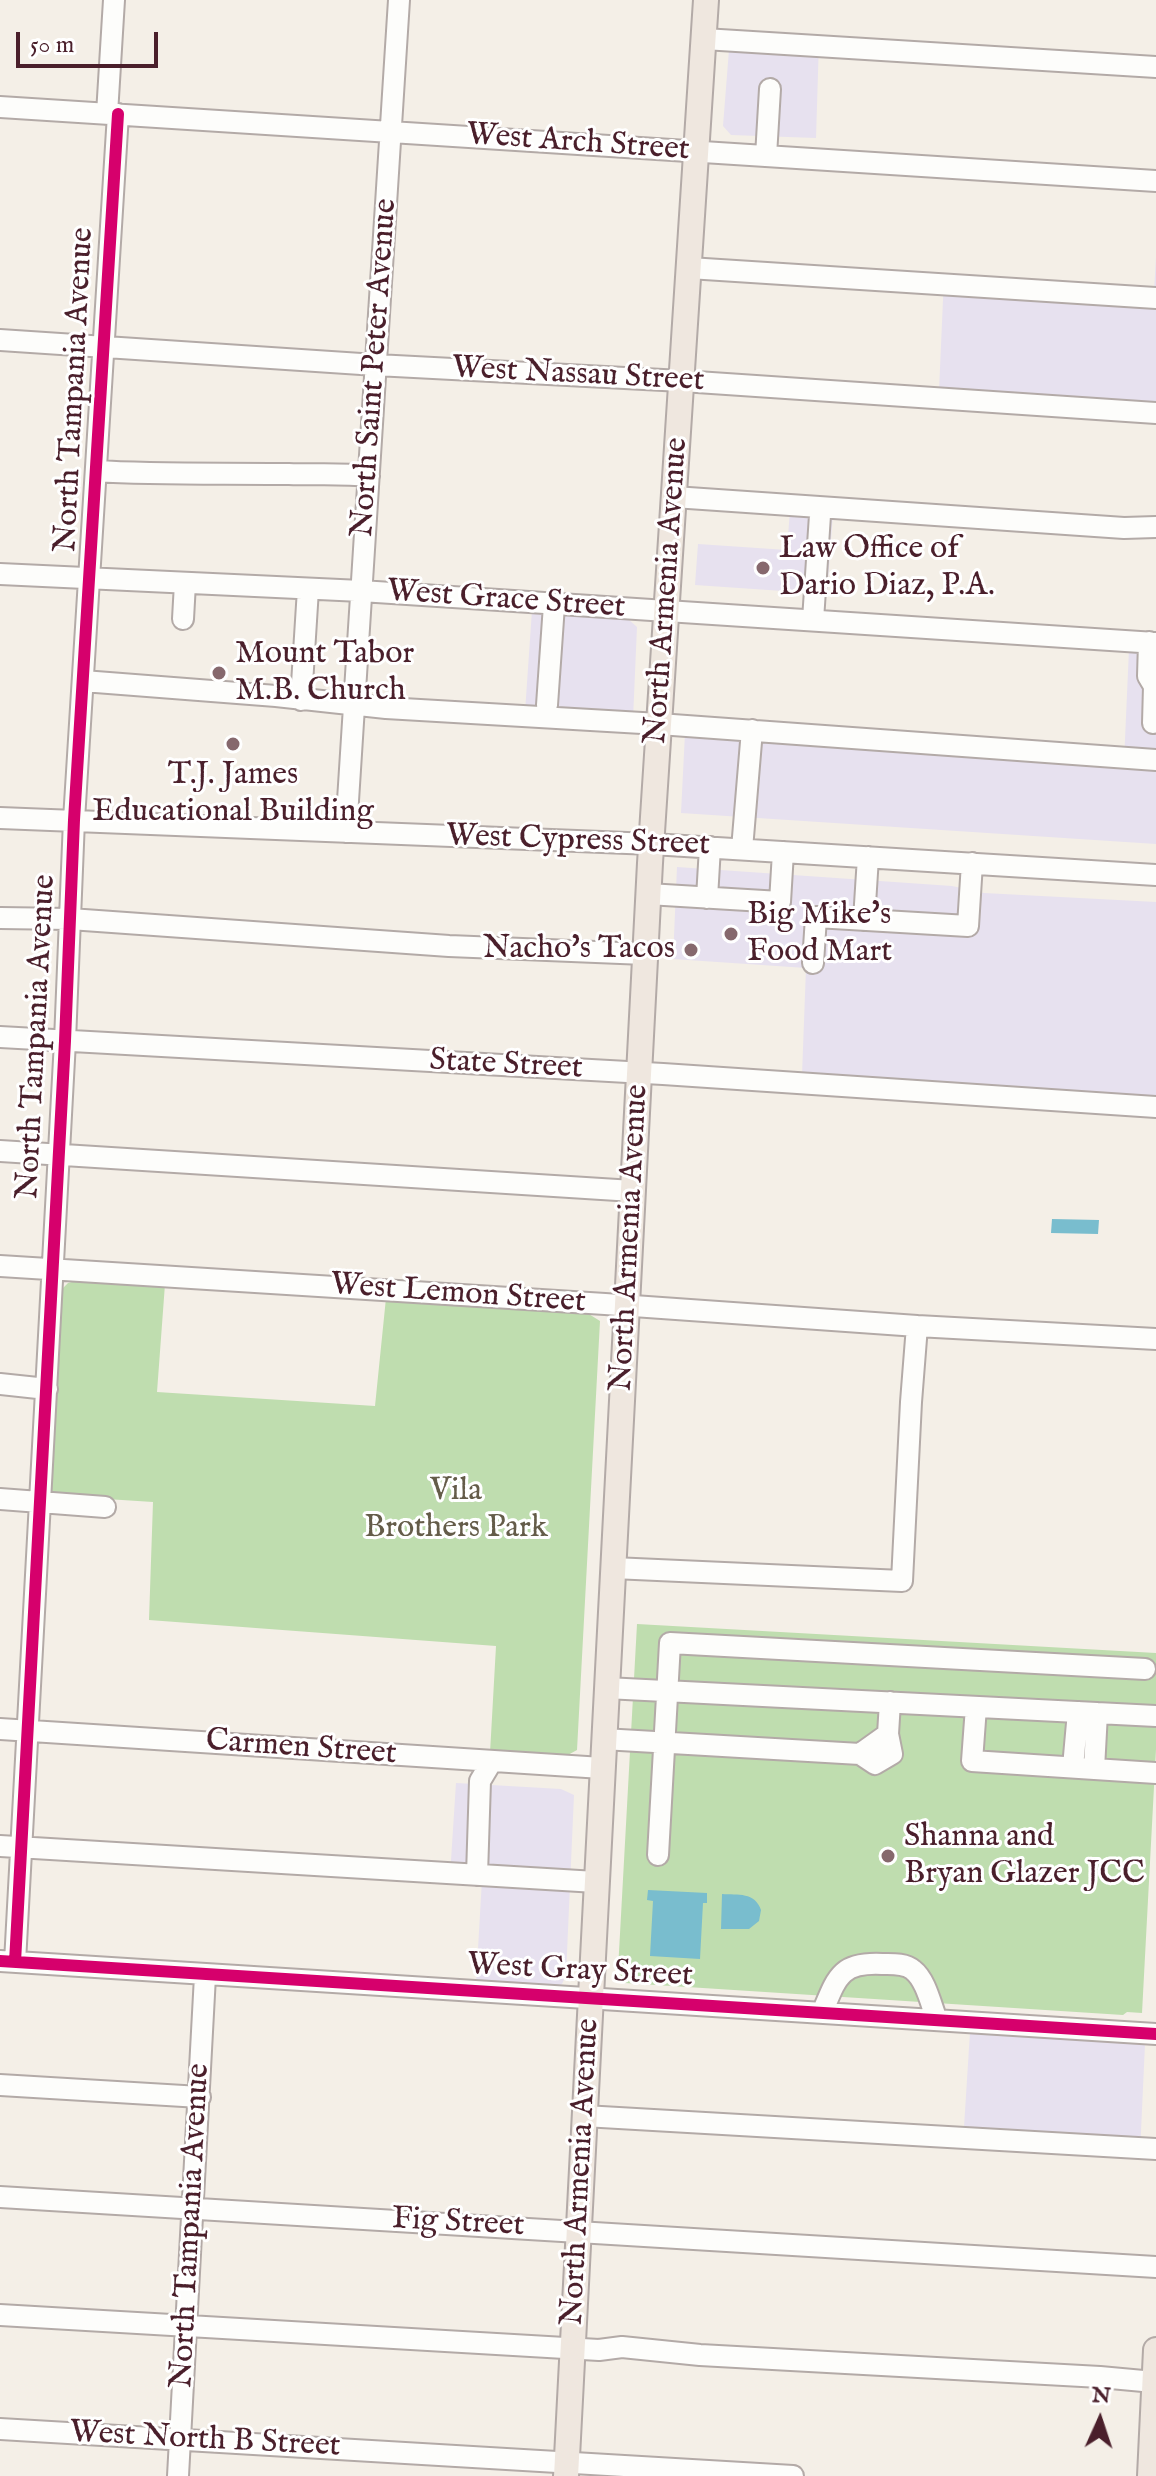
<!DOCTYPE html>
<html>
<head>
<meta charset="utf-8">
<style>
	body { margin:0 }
	#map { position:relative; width:1156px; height:2476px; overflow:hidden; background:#f4efe7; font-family:"IM FELL English",serif }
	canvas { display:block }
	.north { position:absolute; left:1060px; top:2380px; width:80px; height:80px; -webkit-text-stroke:6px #fff; paint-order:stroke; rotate:3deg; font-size:22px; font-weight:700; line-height:32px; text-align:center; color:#4a1f2b }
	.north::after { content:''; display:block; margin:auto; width:28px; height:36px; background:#4a1f2b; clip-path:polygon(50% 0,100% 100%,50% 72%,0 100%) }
	.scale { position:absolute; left:16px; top:32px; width:142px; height:36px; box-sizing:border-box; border:4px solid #4a1f2b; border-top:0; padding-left:10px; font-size:24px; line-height:28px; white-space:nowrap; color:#4a1f2b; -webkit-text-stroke:6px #fff; paint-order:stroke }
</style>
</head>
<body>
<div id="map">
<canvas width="1156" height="2476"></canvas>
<div class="north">N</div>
<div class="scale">50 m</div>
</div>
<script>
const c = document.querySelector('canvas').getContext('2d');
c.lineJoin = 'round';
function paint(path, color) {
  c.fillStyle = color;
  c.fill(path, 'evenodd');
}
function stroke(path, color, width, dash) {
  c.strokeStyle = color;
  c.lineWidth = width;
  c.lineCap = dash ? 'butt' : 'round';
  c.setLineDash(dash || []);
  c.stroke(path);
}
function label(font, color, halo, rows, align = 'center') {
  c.font = font + ' "IM FELL English",serif';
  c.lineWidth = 6;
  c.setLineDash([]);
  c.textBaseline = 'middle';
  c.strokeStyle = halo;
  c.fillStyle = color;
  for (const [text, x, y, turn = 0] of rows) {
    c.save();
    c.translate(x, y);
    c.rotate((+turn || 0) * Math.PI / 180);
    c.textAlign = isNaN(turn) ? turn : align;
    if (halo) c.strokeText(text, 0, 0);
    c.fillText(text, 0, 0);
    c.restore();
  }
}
const built = new Path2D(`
	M730,37L819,41L816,138L731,135L723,126Z
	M1156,257V405L939,391L944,277L1154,292Z
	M790,510L833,513L827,594L695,585L698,544L787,550Z
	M532,610L601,615L628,619L637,627L633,719L525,712Z
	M1129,649L1156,650V844L681,813L685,733L1124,762Z
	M677,867L952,886L984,893L1156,902V1096L802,1075L806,968L673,959Z
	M456,1783L561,1789L574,1795L566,1975L562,1984L552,1987L476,1984L482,1879L450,1876Z
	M970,2032L1145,2044L1140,2153L963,2143Z`);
const green = new Path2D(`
	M79,1280L165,1284L157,1392L375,1406L386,1298L584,1311L600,1321L577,1750L566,1756L490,1753L496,1646L149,1620L153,1502L60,1496L50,1493L59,1292L68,1283Z
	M637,1624L1156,1653V1749L1142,2013L1127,2012L1123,2015L625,1983L618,1970Z`);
const water = new Path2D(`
	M1052,1219L1099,1220L1098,1234L1051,1233Z
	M648,1890L707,1893V1903H703L700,1959L650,1956L653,1901L647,1900Z
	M722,1894C738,1895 755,1892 761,1910L759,1921L749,1929H721Z`);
const minor = new Path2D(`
	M704,39L1156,67
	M0,107L1156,181
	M107,114L114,0
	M766,156L770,89
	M689,268L1156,298
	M0,340L376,365L682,381L1156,413
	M96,471C160,475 224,473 289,474C316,475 342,473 369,476
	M674,497L1124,528L1156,527
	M0,574L361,591L1156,643
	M183,619L185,583
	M813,620L820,515
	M1149,642L1148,676L1154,686L1153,723
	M83,681L276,696L386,708L659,724L1156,760
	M301,700L308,589
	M547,705L554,605
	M0,818L652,844L1156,875
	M346,832L399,0
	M742,849L752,730
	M648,894L780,902L783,852
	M707,898L710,847
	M0,918L70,919L449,946L645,954
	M864,920L868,857
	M813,963L816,917L968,926L972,863
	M0,1037L663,1074L1156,1107
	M0,1151L633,1191
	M0,1266L605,1304L917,1326L1156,1339
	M0,1384L47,1389
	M0,1499L105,1507
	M613,1568L902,1581L911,1402L917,1326
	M606,1688L1156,1716
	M976,1707L972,1761L1156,1773
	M0,1729L602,1768
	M603,1739L860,1754L888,1734L890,1702
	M860,1754L875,1764L892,1754L888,1734
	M1073,1767L1078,1712
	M1094,1769L1097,1713
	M0,1846L596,1882
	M658,1855L670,1643L1145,1669
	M477,1875L480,1781L492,1761
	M0,1961L1156,2034
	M15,1962L65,1041L74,820L118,114
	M822,2013C837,1977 840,1962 882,1964C892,1964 905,1963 913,1970C926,1980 931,2005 937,2020
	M0,2085L200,2097
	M584,2116L1156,2149
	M0,2197L1156,2267
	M0,2315L599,2350L622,2347L700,2355L1100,2377L1154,2382
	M0,2429L793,2476
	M178,2476L205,1976`);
const major = new Path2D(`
	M566,2476L650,863L706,0
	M1150,2476L1156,2350`);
const cycleway = new Path2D(`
	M0,1961L1156,2034
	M15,1962L65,1041L74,820L118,114`);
const markers = [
	[763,568,8,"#86686d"],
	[219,673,8,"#86686d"],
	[233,744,8,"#86686d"],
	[731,934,8,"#86686d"],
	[691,950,8,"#86686d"],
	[888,1856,8,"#86686d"]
];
const streetNames = [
	["West Arch Street",578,144,4],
	["North Saint Peter Avenue",376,368,-86],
	["West Nassau Street",578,376,3],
	["North Tampania Avenue",76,390,-87],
	["North Armenia Avenue",668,591,-86],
	["West Grace Street",506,601,4],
	["West Cypress Street",578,842,2],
	["North Tampania Avenue",38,1037,-87],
	["State Street",506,1066,3],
	["North Armenia Avenue",631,1238,-87],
	["West Lemon Street",458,1295,4],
	["Carmen Street",301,1749,4],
	["West Gray Street",580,1972,3],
	["North Armenia Avenue",582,2172,-87],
	["Fig Street",458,2224,3],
	["North Tampania Avenue",192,2226,-87],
	["West North B Street",205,2441,3]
];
const poiNames = [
	["Law Office of",779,550],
	["Dario Diaz, P.A.",779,587],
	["Mount Tabor",235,655],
	["M.B. Church",235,692],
	["T.J. James",233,776,"center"],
	["Educational Building",233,813,"center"],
	["Big Mike's",747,916],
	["Food Mart",747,953],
	["Nacho's Tacos",675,950,"right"],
	["Shanna and",904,1838],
	["Bryan Glazer JCC",904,1875]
];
const parkNames = [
	["Vila",456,1492],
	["Brothers Park",456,1529]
];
paint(built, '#e7e1ef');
paint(green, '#bfddaf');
paint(water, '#79bdce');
stroke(minor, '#b3aaa7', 24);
stroke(major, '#b3aaa7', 28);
stroke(minor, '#fdfdfb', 20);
stroke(major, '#efe7df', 24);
stroke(cycleway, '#d6006c', 12);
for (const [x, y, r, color] of markers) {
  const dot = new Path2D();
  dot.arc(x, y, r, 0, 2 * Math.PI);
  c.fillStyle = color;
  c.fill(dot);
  stroke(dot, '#fff', 3);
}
label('32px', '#4a1f2b', '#fff', streetNames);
label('32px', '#4a1f2b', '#fff', poiNames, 'left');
label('32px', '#645c49', '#fff', parkNames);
</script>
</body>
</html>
